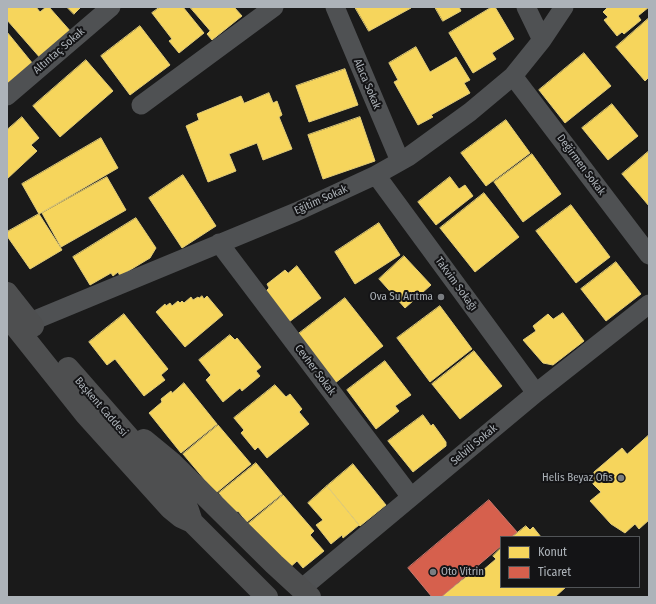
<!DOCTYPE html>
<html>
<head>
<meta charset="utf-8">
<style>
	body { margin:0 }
	#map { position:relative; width:656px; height:604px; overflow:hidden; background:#1a1a1a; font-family:"Fira Sans Condensed",sans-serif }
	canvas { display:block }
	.frame { position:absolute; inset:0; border:8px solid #adb3b9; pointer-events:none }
	.legend { position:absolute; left:500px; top:536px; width:140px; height:52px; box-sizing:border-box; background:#141416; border:1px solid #515457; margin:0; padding:5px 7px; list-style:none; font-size:12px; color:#adb3b9 }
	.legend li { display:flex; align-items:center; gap:8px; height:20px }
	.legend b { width:20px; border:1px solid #515457 }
</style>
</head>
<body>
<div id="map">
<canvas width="656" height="604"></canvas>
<div class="frame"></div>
<ul class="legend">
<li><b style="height:11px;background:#f6d55c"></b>Konut</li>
<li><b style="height:11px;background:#d6604d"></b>Ticaret</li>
</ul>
</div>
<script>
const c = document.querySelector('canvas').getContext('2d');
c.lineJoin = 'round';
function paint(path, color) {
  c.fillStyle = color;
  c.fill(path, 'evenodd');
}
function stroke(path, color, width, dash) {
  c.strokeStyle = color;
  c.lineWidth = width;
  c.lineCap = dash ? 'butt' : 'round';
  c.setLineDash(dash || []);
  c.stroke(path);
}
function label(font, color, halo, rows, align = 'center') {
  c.font = font + ' "Fira Sans Condensed",sans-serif';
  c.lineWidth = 4;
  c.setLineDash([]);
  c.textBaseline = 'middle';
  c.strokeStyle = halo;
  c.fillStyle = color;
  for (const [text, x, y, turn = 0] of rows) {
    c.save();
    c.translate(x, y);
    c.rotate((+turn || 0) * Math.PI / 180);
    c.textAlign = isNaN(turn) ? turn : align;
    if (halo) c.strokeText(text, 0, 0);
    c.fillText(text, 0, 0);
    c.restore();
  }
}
const homes = new Path2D(`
	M7,7H36L40,12L46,7H49L72,33L42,60L7,20Z
	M67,7H81L74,14Z
	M160,7H183L204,33L179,53L169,41L172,39L152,13Z
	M190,7H234L242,16L212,40L207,34L210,31Z
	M355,7H410L411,8L369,31Z
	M435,7H459L461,11L443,21Z
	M492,7H495L514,39L492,53L496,59L473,73L449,33Z
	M606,7H649L638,16L641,20L624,34L622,32L617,36L604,20L608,17L603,12L607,8Z
	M649,18V77L645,81L616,47Z
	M140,26L170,65L130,95L101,56Z
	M7,32L33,64L7,86Z
	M416,47L430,72L456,57L470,80L464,83L470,93L431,115L433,117L418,125L394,82L398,80L389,63Z
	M584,53L611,86L565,123L539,90Z
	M86,60L113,91L60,137L33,106Z
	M345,69L358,105L309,122L296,86Z
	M269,93L273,103L277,101L282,115L279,117L292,149L263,160L257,143L229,154L236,171L208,182L186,126L199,120L197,114L241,96L244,103Z
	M612,104L638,136L608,160L582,128Z
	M22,117L39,138L31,145L37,151L7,179V130Z
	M360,117L375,161L323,179L308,135Z
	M506,120L530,153L486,186L461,153Z
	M101,138L118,168L39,214L22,184Z
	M649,151V206L622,174Z
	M532,154L561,194L523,222L494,182Z
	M183,175L216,226L182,248L149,198Z
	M107,177L126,210L61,247L42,213Z
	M450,177L459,189L465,185L473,196L436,225L418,202Z
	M484,193L519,237L475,272L440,228Z
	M571,205L610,257L576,283L536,231Z
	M39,214L62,250L30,269L7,236V232Z
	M136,218L156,248L150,258L120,276L118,272L113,276L111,273L90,285L73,257Z
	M379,223L400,255L355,284L335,252Z
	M404,256L431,285L405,308L379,279Z
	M616,262L641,294L606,321L581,289Z
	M297,266L321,298L289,322L266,291L269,288L267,284L285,270L288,273Z
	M202,296L204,299L207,296L223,315L185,347L156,312L165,304L166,306L170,303L172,306L178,301L180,303L182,301L184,303L191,297L193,300L198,297L199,298Z
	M345,298L383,346L335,383L297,335Z
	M440,306L472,349L430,382L397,338Z
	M563,313L584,341L553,365L543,363L523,340L536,331L533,326L548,314L553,319Z
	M124,314L168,369L161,375L165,380L144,396L115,359L107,365L89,342Z
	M230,335L235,340L237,338L261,367L256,371L260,376L242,391L240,388L223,402L206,380L211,375L199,360Z
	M474,351L502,386L460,419L432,384Z
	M385,361L411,395L395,406L399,411L376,429L347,390Z
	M184,383L217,424L181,453L149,413L162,402L161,399L171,391L172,393Z
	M275,385L286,397L290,394L302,409L299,412L309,424L267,458L258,447L255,450L241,433L244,430L234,418Z
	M423,415L431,426L433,424L446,442V446L413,472L388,441Z
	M218,425L251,464L216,493L183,454Z
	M649,435V520L639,529L635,524L625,533L611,524L590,501L601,492L593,484L594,472L622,448L627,454Z
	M256,463L282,494L247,522L238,511L235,513L219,493Z
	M353,464L386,505L360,526L327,486Z
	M327,486L359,525L343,538L342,535L331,544L316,525L323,520L308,503Z
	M283,495L314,531L310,535L324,551L303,568L297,561L287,570L248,524Z
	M526,526L530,530L533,527L541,537H512Z
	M501,548V587H566L555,597H441L471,573L475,577L496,559L493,556Z`);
const shops = new Path2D(`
	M489,500L517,532L511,537H501V546L441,597H432L408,568Z`);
const minor = new Path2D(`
	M335,7L400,161
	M526,7L542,40
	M513,76L649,255
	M7,96L111,7
	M141,105L274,7
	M376,175L536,393
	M219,243L411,497
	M30,322L296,212L376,175L408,157L470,112L513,76L542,40L564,7
	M301,589L536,393L649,304`);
const secondary = new Path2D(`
	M7,293L33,326
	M7,316L86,415L170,508L181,517L192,522L267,597
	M68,368L182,498L188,510L192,522
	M144,440L172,463L274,564L310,597`);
const markers = [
	[441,297,4,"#7a7d81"],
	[621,478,4,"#7a7d81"],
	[433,572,4,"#7a7d81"]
];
const streetNames = [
	["Altıntaç Sokak",59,51,-41],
	["Alaca Sokak",367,84,67],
	["Değirmen Sokak",581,165,53],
	["Eğitim Sokak",321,200,-24],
	["Takvim Sokağı",456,284,54],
	["Cevher Sokak",315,370,53],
	["Başkent Caddesi",101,407,49],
	["Selvili Sokak",474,445,-40]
];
const poiNames = [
	["Ova Su Arıtma",433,297],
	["Helis Beyaz Ofis",613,478],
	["Oto Vitrin",441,572,"left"]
];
paint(homes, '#f6d55c');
stroke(homes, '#e0cb78', 1);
paint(shops, '#d6604d');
stroke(shops, '#ca796d', 1);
stroke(minor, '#4f5153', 19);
stroke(secondary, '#4e4f50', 22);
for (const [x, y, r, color] of markers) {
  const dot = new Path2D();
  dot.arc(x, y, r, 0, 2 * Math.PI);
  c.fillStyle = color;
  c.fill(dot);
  stroke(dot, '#141416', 1.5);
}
label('11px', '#adb3b9', '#141416', streetNames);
label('11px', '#adb3b9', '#141416', poiNames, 'right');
</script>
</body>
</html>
